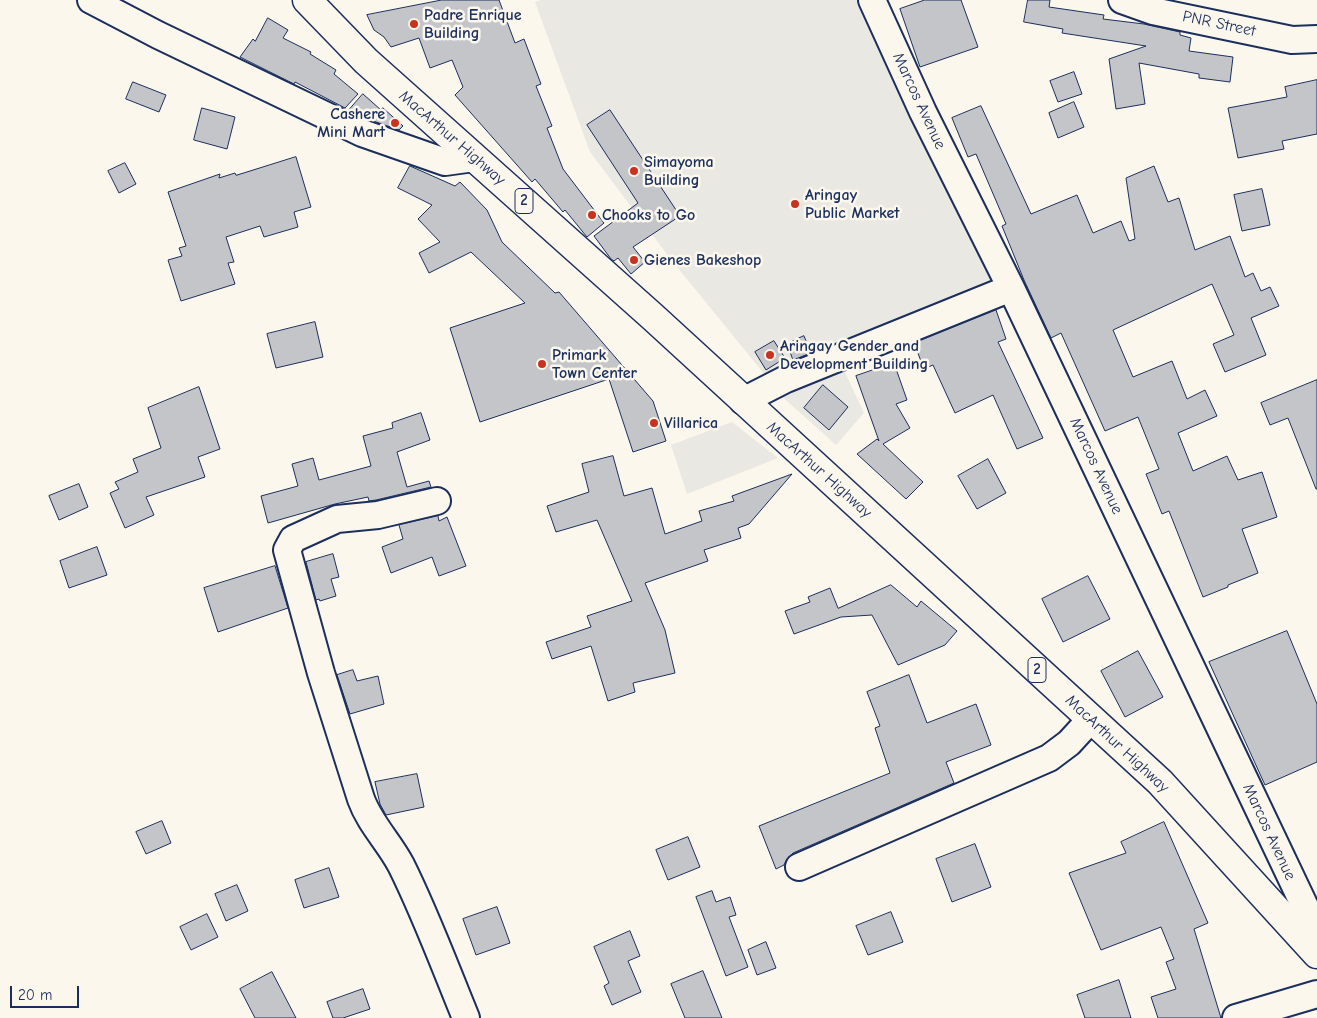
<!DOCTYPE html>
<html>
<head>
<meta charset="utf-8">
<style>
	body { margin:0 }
	#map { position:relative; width:1317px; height:1018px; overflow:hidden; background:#fbf7ec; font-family:"Comic Neue",sans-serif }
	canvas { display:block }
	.scale { position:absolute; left:10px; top:986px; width:69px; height:22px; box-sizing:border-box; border:2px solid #1b2f5e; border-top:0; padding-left:6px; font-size:15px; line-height:18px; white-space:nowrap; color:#1b2f5e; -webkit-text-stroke:4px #fbf7ec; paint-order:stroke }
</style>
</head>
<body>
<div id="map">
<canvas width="1317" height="1018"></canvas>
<div class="scale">20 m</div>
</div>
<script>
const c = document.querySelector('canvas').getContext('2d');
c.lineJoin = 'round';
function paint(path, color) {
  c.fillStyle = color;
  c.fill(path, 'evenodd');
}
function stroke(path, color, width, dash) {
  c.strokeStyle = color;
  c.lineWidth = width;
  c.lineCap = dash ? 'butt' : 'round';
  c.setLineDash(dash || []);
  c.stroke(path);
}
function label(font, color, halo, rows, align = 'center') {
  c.font = font + ' "Comic Neue",sans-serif';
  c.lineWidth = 5;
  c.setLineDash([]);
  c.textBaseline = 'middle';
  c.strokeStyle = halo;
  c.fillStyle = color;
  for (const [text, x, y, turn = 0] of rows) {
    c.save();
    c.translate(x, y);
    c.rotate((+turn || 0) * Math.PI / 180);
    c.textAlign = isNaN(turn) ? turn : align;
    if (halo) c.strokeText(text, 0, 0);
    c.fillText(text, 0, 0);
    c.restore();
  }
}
const built = new Path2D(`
	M541,0H867L994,280L765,375L669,257L590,152L535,2Z
	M843,368L864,413L836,445L778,393Z
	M732,422L778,458L687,494L671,445Z`);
const building = new Path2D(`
	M442,0H499L515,43L524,39L541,84L536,86L552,126L547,128L563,169L604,223L587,237L565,210L563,212L535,179L532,182L455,95L463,87L452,60L430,68L419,38L391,47L384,37L374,30L367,15Z
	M925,0H961L978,47L920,67L900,9Z
	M1028,0H1050L1049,7L1104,15L1103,19L1144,24L1180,32V35L1191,38L1189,51L1233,57L1230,82L1199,78V74L1139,63L1145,104L1116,109L1109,59L1146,46L1062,33L1063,29L1024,22Z
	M268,18L288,30L283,38L311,52L310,54L336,70L334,74L358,94L345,108L295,82L294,84L240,57L253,39L255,41Z
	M1074,72L1082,94L1058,102L1050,81Z
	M1317,80V134L1282,141L1284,149L1238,158L1228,108L1287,97L1285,87Z
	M133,82L166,95L159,112L126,99Z
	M363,94L381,110L372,121L350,109Z
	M1074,102L1084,127L1058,138L1049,113Z
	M981,106L1031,214L1077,195L1093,233L1121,221L1129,241L1135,239L1126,178L1154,166L1168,202L1179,198L1195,250L1230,236L1245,277L1253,273L1261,291L1270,287L1279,306L1251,318L1266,355L1225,372L1213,344L1234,335L1212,284L1113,330L1133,377L1172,361L1187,399L1205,390L1217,416L1178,433L1193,471L1227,456L1238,480L1262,472L1277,517L1242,529L1258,573L1228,585V587L1203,597L1169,511L1162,514L1146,474L1159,469L1138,417L1105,431L1061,333L1051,338L1024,280L1002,226L1006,224L976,154L968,157L952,118Z
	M202,108L235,117L227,149L194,140Z
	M383,108L403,126L399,130L373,121Z
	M610,110L680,216L633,247L645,262L631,274L618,258L614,261L611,259L594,236L638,203L587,125Z
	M296,157L311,207L294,212L298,227L264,237L260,226L226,237L234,262L228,263L235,284L181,301L168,260L182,256L179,248L186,246L168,192L220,174L219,178L235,173L236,175Z
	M125,163L136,184L119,193L108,171Z
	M410,166L455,186L460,182L487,210L502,242L555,293L559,292L653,401L666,441L633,452L609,379L480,422L450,328L525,303L471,252L429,273L419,253L440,242L418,219L432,205L398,188Z
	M1262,189L1270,225L1242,231L1234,195Z
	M996,310L1006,339L998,342L1043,438L1017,449L993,395L955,413L933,365L924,369L914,343Z
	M315,322L323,357L276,368L267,334Z
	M804,336L811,353L793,360L787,344Z
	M774,341L785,358L766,370L755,352Z
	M894,363L907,400L896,404L910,428L883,444L923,482L906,499L857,454L877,439L879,441L856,376Z
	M1317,380V489H1316L1288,418L1270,425L1261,403Z
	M823,385L848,407L829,430L804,408Z
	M199,387L220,449L198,457L205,477L146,497L154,515L125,528L110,493L119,489L115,482L138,472L133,459L161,448L148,408Z
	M421,413L430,440L397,452L407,487L429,481L431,487L376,500L369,501L368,497L335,504L268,523L261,496L298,486L292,464L313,458L319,480L371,466L363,436L393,428L392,423Z
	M613,456L624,496L652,488L665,534L702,521L699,511L734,501L732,496L792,474L749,524L738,528L741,538L704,550L708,561L645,583L665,630L675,673L633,683L635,692L608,701L591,646L552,659L546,642L591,627L587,616L632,601L597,520L556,532L547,506L589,492L582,464Z
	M988,459L1006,493L977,509L958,476Z
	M79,484L88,507L59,520L49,496Z
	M438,516L439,521L447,517L466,566L439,576L432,557L391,573L382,547L403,539L399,525Z
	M97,547L107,575L69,588L60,561Z
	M333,554L339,577L331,579L336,596L320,601L319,599L316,600L306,562Z
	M275,566L288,608L218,632L204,588Z
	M1088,576L1110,619L1063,642L1042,599Z
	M891,585L917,607L921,601L957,631L945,645L898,665L872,615L841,617L794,634L785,611L810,602L808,597L830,588L838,608Z
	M1287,631L1317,704V762L1265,785L1209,662Z
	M1138,651L1163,697L1125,717L1101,671Z
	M353,670L357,681L378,676L384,704L350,714L337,675Z
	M909,675L927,723L976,704L991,745L946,762L954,783L793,853L787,859L784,865L776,869L759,826L890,773L875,728L880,726L867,692Z
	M417,774L424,807L386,815L380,804L375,782Z
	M162,821L171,843L146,854L136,832Z
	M1164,822L1208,923L1194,929L1221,1018H1158L1151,997L1176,989L1166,962L1174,959L1161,927L1101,950L1069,873L1126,853L1121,842Z
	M688,837L700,867L668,880L656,850Z
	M975,844L991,887L952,902L936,859Z
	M329,868L339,897L304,908L295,880Z
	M237,885L248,911L226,921L215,894Z
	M712,891L716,902L730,897L736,915L729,917L748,967L726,976L696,897Z
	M497,907L510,943L476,955L463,919Z
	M891,912L903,942L868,955L856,926Z
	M207,914L218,937L191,950L180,927Z
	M630,931L640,956L628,961L641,992L612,1005L604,986L609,983L594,947Z
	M766,942L776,968L757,975L748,950Z
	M703,971L722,1018H685L671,984Z
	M272,972L296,1018H255L240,989Z
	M1119,980L1131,1018H1085L1077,995Z
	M363,989L370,1009L343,1018H333L327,1002Z`);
const minor = new Path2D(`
	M91,0L158,35L362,133L445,162L474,158
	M872,0L923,112L1011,288L1317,932
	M1122,0L1153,11L1292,40L1317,39
	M743,401L786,379L1011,288
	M437,501L378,515L337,519L293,539L287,550L321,673L361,799C370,824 389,842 401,865C426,915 445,967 466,1018
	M799,867L1049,758L1069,743L1091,719
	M1236,1018L1317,994`);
const highway = new Path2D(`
	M307,0L366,61L654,318L1160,782L1317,954`);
const markers = [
	[414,24,5,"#c8321e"],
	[395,123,5,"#c8321e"],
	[634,171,5,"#c8321e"],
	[795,204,5,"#c8321e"],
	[592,215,5,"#c8321e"],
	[634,260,5,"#c8321e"],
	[770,355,5,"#c8321e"],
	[542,364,5,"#c8321e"],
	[654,423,5,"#c8321e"]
];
const shields = [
	[524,201,18],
	[1037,670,18]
];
const shieldNames = [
	["2",524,201],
	["2",1037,670]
];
const poiNames = [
	["Padre Enrique",424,15],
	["Building",424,33],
	["Cashere",385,114,"right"],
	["Mini Mart",385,132,"right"],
	["Simayoma",644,162],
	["Building",644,180],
	["Aringay",805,195],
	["Public Market",805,213],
	["Chooks to Go",602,215],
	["Gienes Bakeshop",644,260],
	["Aringay Gender and",780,346],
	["Development Building",780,364],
	["Primark",552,355],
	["Town Center",552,373],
	["Villarica",664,423]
];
const streetNames = [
	["PNR Street",1219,24,12],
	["Marcos Avenue",919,101,65],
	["MacArthur Highway",452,138,41],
	["Marcos Avenue",1096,466,65],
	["MacArthur Highway",819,470,42],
	["MacArthur Highway",1117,744,43],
	["Marcos Avenue",1269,832,65]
];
paint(built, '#eae8e2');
paint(building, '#c3c5c9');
stroke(building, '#1b2f5e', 1);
stroke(minor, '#1b2f5e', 30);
stroke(highway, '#1b2f5e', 31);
stroke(minor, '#fbf7ec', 26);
stroke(highway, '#fbf7ec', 28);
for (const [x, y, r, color] of markers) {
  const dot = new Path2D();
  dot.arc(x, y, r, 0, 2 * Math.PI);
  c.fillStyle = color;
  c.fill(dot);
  stroke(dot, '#fbf7ec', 2);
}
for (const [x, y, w] of shields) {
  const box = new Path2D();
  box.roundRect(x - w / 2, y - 12.5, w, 25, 4);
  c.fillStyle = '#fbf7ec';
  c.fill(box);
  stroke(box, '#1b2f5e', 1);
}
label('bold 15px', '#1b2f5e', null, shieldNames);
label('bold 16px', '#1b2f5e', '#fbf7ec', poiNames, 'left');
label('16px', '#1b2f5e', '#fbf7ec', streetNames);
</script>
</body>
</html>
